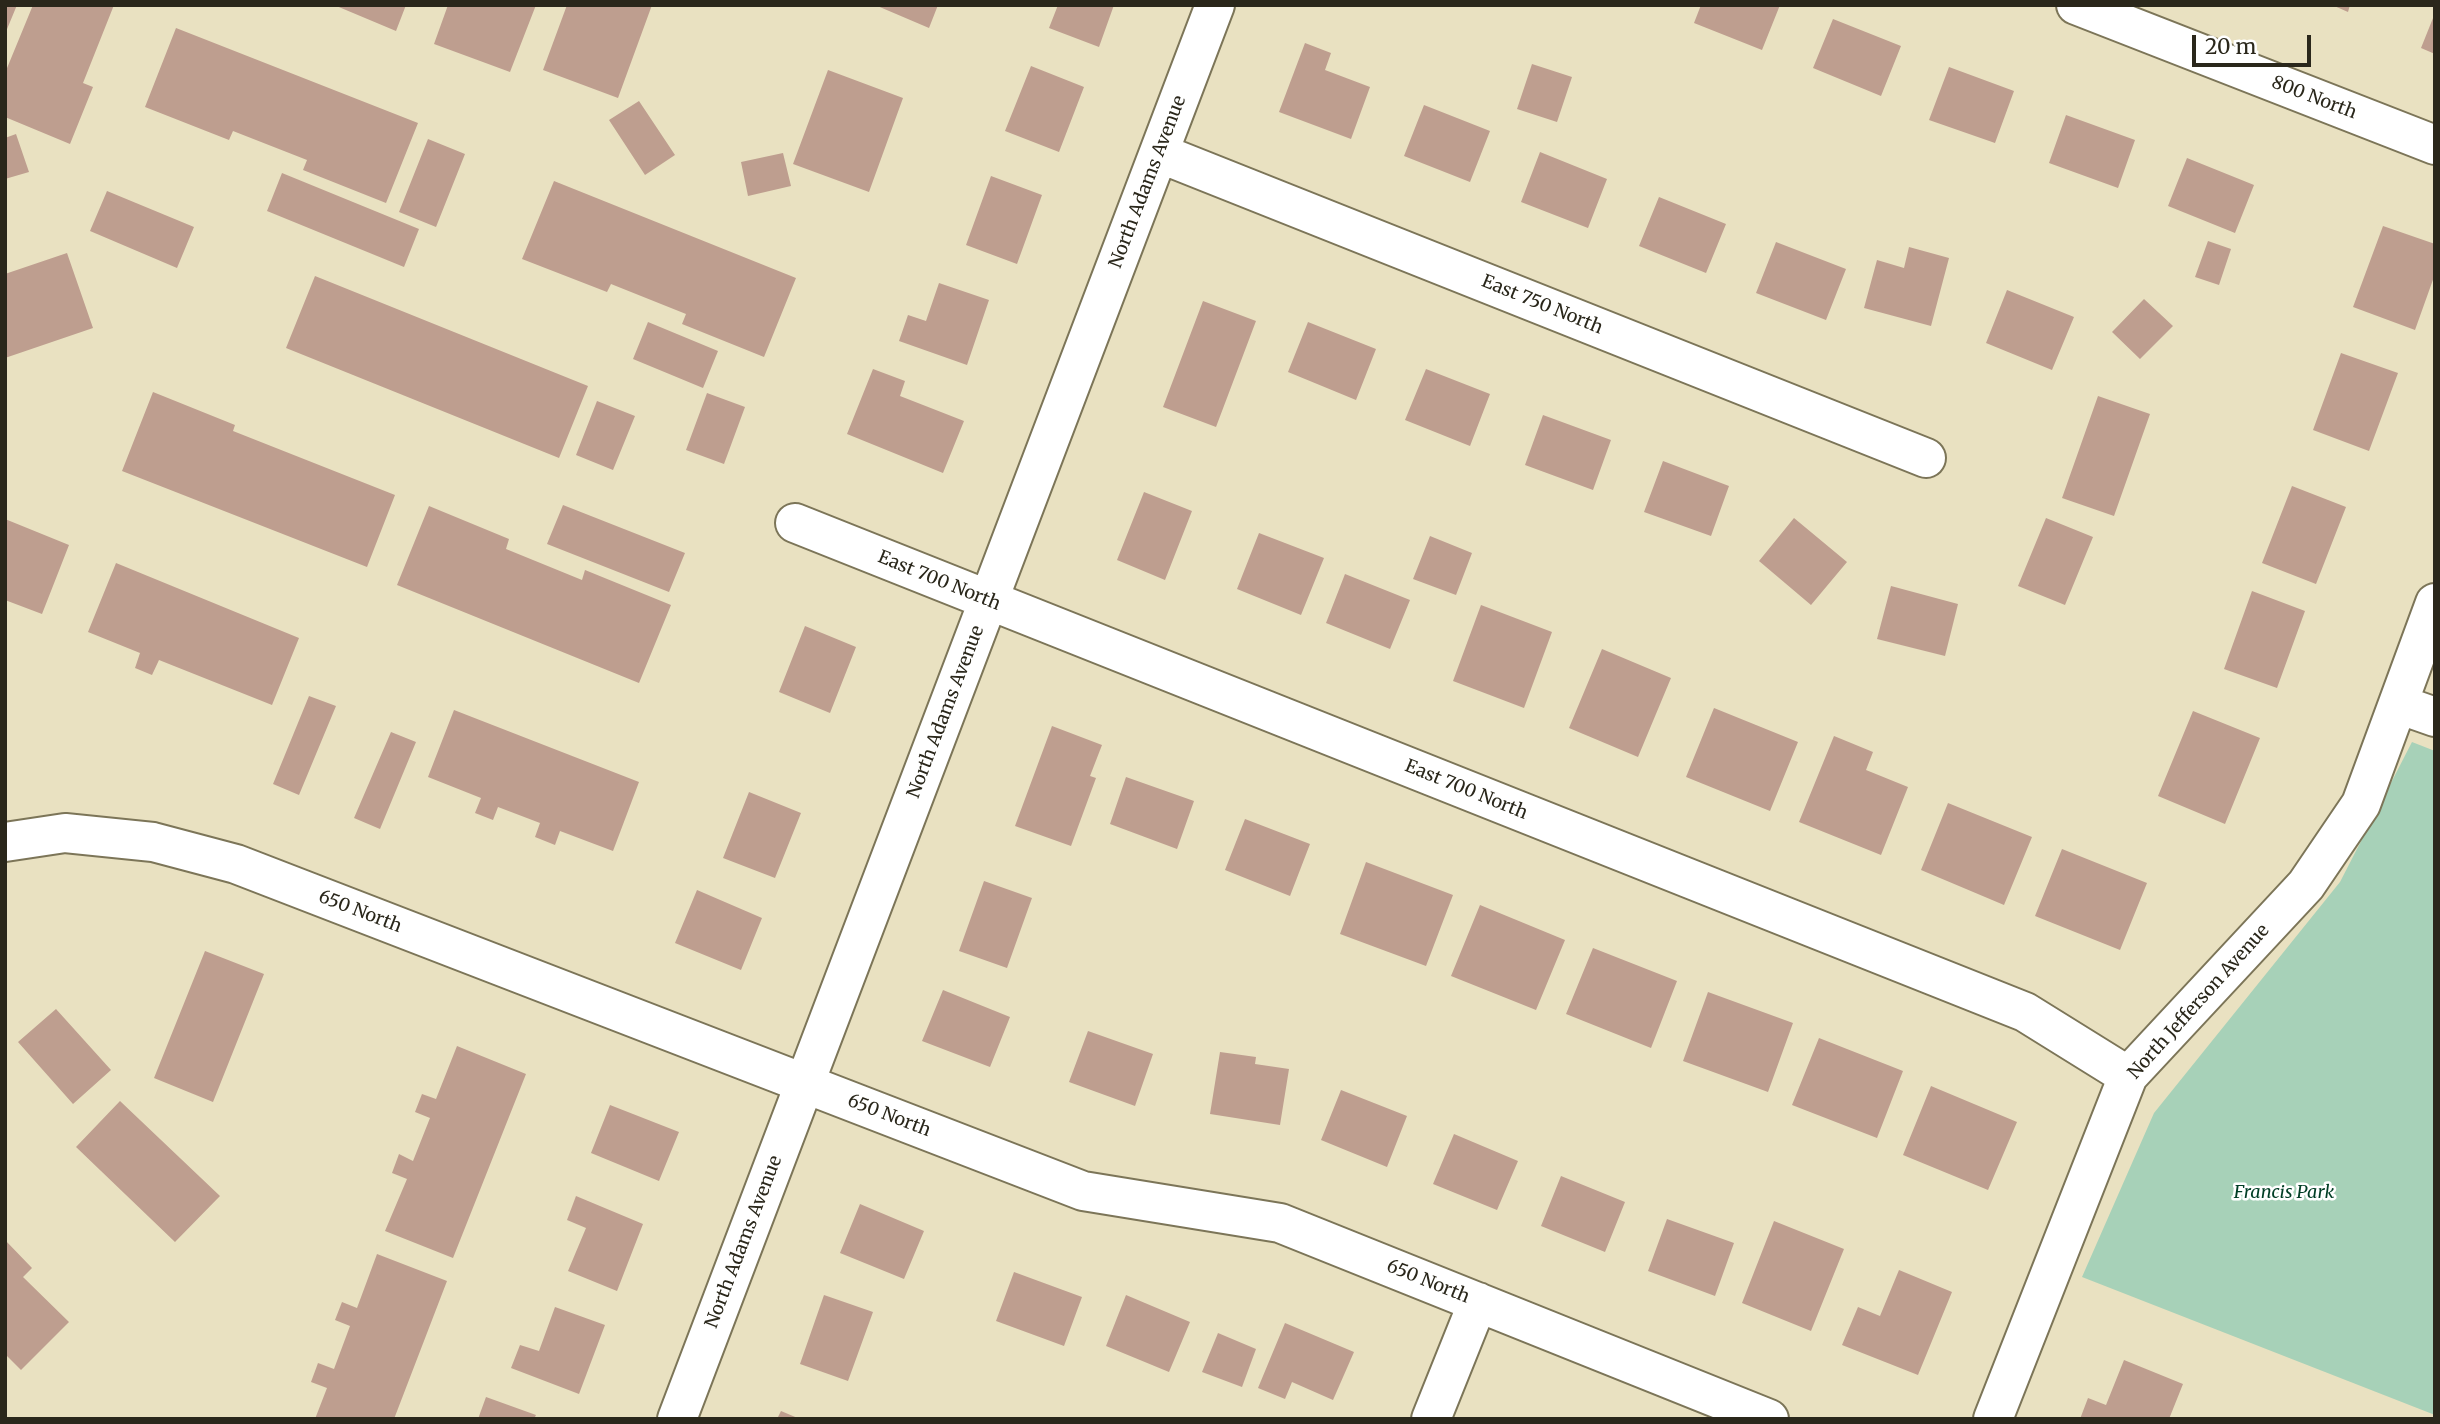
<!DOCTYPE html>
<html>
<head>
<meta charset="utf-8">
<style>
	body { margin:0 }
	#map { position:relative; width:2440px; height:1424px; overflow:hidden; background:#e9e1c1; font-family:Merriweather,serif }
	canvas { display:block }
	.frame { position:absolute; inset:0; border:7px solid #2a271b; pointer-events:none }
	.scale { position:absolute; left:2192px; top:35px; width:119px; height:32px; box-sizing:border-box; border:4px solid #2a271b; border-top:0; padding-left:9px; font-size:21px; line-height:24px; white-space:nowrap; color:#2a271b; -webkit-text-stroke:5px #fff; paint-order:stroke }
</style>
</head>
<body>
<div id="map">
<canvas width="2440" height="1424"></canvas>
<div class="frame"></div>
<div class="scale">20 m</div>
</div>
<script>
const c = document.querySelector('canvas').getContext('2d');
c.lineJoin = 'round';
function paint(path, color) {
  c.fillStyle = color;
  c.fill(path, 'evenodd');
}
function stroke(path, color, width, dash) {
  c.strokeStyle = color;
  c.lineWidth = width;
  c.lineCap = dash ? 'butt' : 'round';
  c.setLineDash(dash || []);
  c.stroke(path);
}
function label(font, color, halo, rows, align = 'center') {
  c.font = font + ' Merriweather,serif';
  c.lineWidth = 5;
  c.setLineDash([]);
  c.textBaseline = 'middle';
  c.strokeStyle = halo;
  c.fillStyle = color;
  for (const [text, x, y, turn = 0] of rows) {
    c.save();
    c.translate(x, y);
    c.rotate((+turn || 0) * Math.PI / 180);
    c.textAlign = isNaN(turn) ? turn : align;
    if (halo) c.strokeText(text, 0, 0);
    c.fillText(text, 0, 0);
    c.restore();
  }
}
const green = new Path2D(`
	M2412,742L2435,751V1415L2082,1277L2154,1113L2340,882Z`);
const building = new Path2D(`
	M5,5H17L5,34Z
	M33,5H114L83,83L93,87L70,144L5,117V73Z
	M334,5H406L396,31Z
	M448,5H536L510,72L434,44Z
	M567,5H652L618,98L543,70Z
	M875,5H938L929,28Z
	M1058,5H1114L1099,47L1049,28Z
	M1701,5H1780L1762,50L1694,23Z
	M2332,5H2350L2348,12Z
	M2435,13V54L2421,48Z
	M1833,19L1901,46L1881,96L1813,68Z
	M176,28L418,123L386,203L303,170L307,160L233,131L229,140L145,107Z
	M1305,43L1331,53L1325,70L1370,87L1351,139L1279,112Z
	M1532,64L1572,77L1557,122L1517,109Z
	M1031,66L1084,87L1059,152L1005,131Z
	M1949,67L2014,91L1995,143L1929,120Z
	M828,70L903,98L869,192L793,164Z
	M639,101L675,155L645,175L609,120Z
	M1424,105L1490,131L1470,182L1404,156Z
	M2066,115L2135,140L2118,188L2049,163Z
	M16,134L29,172L5,179V138Z
	M428,139L465,154L436,227L399,212Z
	M1540,152L1607,179L1588,228L1521,202Z
	M783,153L791,186L748,196L741,162Z
	M2187,158L2254,185L2235,233L2168,206Z
	M282,173L419,229L404,267L267,211Z
	M991,176L1042,195L1017,264L966,245Z
	M554,181L796,278L764,357L682,324L686,314L611,284L607,292L522,259Z
	M107,191L194,227L177,268L90,231Z
	M1659,197L1726,224L1706,273L1639,246Z
	M2383,226L2435,244V274L2415,330L2353,307Z
	M2208,241L2231,249L2219,285L2195,277Z
	M1776,242L1846,269L1826,320L1756,293Z
	M1909,247L1949,258L1931,326L1864,308L1877,260L1904,268Z
	M67,253L93,328L5,358V274Z
	M315,276L588,386L559,458L286,348Z
	M939,283L989,300L967,365L899,341L908,315L926,321Z
	M2007,290L2074,317L2052,370L1986,343Z
	M2144,299L2173,326L2140,359L2112,332Z
	M1203,301L1256,321L1216,427L1163,407Z
	M648,322L718,351L703,388L633,359Z
	M1308,322L1376,349L1356,400L1288,372Z
	M2341,353L2398,373L2369,451L2313,430Z
	M873,369L905,381L900,396L964,421L943,473L847,434Z
	M1426,369L1490,394L1470,446L1405,420Z
	M153,392L235,425L233,431L395,495L367,567L122,471Z
	M707,393L745,407L724,464L686,450Z
	M2098,396L2150,414L2114,516L2062,498Z
	M597,401L635,416L613,470L576,455Z
	M1543,415L1611,440L1593,490L1525,465Z
	M1663,461L1729,486L1711,536L1644,512Z
	M2292,486L2346,507L2316,584L2262,563Z
	M1144,492L1192,511L1165,580L1117,560Z
	M563,505L685,553L669,592L547,544Z
	M429,506L509,539L506,549L582,580L585,570L671,605L639,683L397,585Z
	M1794,518L1847,562L1811,605L1759,561Z
	M2046,518L2093,537L2065,605L2018,586Z
	M5,519L69,545L42,614L5,600Z
	M1259,533L1324,558L1301,615L1237,589Z
	M1430,536L1472,553L1456,595L1413,579Z
	M116,563L299,638L272,705L159,660L152,675L135,668L140,653L88,632Z
	M1345,574L1410,600L1390,649L1326,623Z
	M1891,586L1958,604L1945,656L1877,639Z
	M2252,591L2305,611L2277,688L2224,669Z
	M1481,605L1552,632L1524,708L1453,681Z
	M805,626L856,647L830,713L779,692Z
	M1602,649L1671,678L1638,757L1569,728Z
	M309,696L336,706L299,795L273,784Z
	M1714,708L1798,742L1770,811L1686,777Z
	M454,710L639,782L613,851L560,831L555,845L535,837L540,823L498,807L493,820L475,813L481,798L428,777Z
	M2193,711L2260,738L2225,824L2158,796Z
	M1052,726L1102,745L1090,776L1096,778L1071,846L1015,826Z
	M391,732L416,742L380,829L354,818Z
	M1834,736L1873,752L1866,770L1908,787L1881,855L1799,822Z
	M1126,777L1194,801L1177,849L1110,824Z
	M749,792L801,813L775,878L723,858Z
	M1948,803L2032,837L2004,905L1921,870Z
	M1245,819L1310,844L1290,896L1225,870Z
	M2062,849L2147,883L2120,950L2035,916Z
	M1366,862L1453,895L1426,966L1340,934Z
	M984,881L1032,898L1007,968L959,951Z
	M697,890L762,918L741,970L675,943Z
	M1480,905L1565,940L1536,1010L1451,976Z
	M1593,948L1677,981L1651,1048L1566,1014Z
	M205,951L264,974L213,1102L154,1078Z
	M943,990L1010,1017L990,1067L922,1041Z
	M1708,992L1793,1023L1768,1092L1683,1061Z
	M56,1009L111,1070L73,1104L18,1042Z
	M1088,1031L1153,1054L1135,1106L1069,1082Z
	M1819,1038L1903,1071L1877,1138L1792,1105Z
	M457,1046L526,1074L453,1258L385,1231L407,1179L392,1173L399,1154L413,1161L430,1118L415,1112L422,1094L436,1099Z
	M1220,1052L1256,1057L1255,1064L1289,1069L1280,1125L1210,1114Z
	M1931,1086L2017,1122L1988,1190L1903,1155Z
	M1341,1090L1407,1116L1387,1167L1321,1140Z
	M120,1101L220,1196L175,1242L76,1147Z
	M610,1105L679,1132L659,1181L591,1153Z
	M1454,1134L1518,1161L1497,1210L1433,1184Z
	M1561,1176L1625,1202L1605,1252L1541,1226Z
	M576,1196L643,1224L617,1291L568,1271L586,1228L567,1220Z
	M860,1204L924,1231L904,1279L840,1253Z
	M1667,1219L1734,1243L1715,1296L1648,1271Z
	M1774,1221L1844,1249L1811,1331L1742,1303Z
	M5,1240L32,1268L23,1277L69,1322L21,1370L5,1354Z
	M377,1254L447,1281L394,1419H315L327,1388L311,1382L318,1363L334,1369L350,1326L335,1320L342,1302L357,1308Z
	M1899,1270L1952,1292L1918,1375L1842,1345L1858,1307L1880,1316Z
	M1014,1272L1082,1297L1064,1346L996,1321Z
	M824,1295L873,1312L848,1381L800,1364Z
	M1126,1295L1190,1322L1169,1372L1106,1346Z
	M555,1307L605,1325L579,1394L511,1368L520,1345L539,1351Z
	M1285,1323L1354,1352L1333,1400L1292,1382L1285,1399L1258,1388Z
	M1218,1333L1256,1349L1242,1387L1202,1372Z
	M2124,1360L2183,1384L2169,1419H2080L2088,1398L2106,1405Z
	M486,1397L536,1415L534,1419H478Z
	M781,1411L800,1419H777Z`);
const minor = new Path2D(`
	M2076,5L2435,145
	M1159,153L1926,458
	M795,523L2025,1012L2128,1076
	M2398,704L2435,717
	M5,842L65,833L153,842L236,864L1083,1191L1280,1223L1769,1419
	M677,1419L1215,5
	M1431,1419L1478,1302
	M1993,1419L2128,1076L2306,885L2361,804L2435,603`);
const streetNames = [
	["800 North",2314,98,21],
	["North Adams Avenue",1148,182,-69],
	["East 750 North",1542,305,22],
	["East 700 North",939,581,22],
	["North Adams Avenue",946,712,-69],
	["East 700 North",1466,790,22],
	["650 North",360,912,21],
	["North Jefferson Avenue",2199,1002,-48],
	["650 North",889,1116,21],
	["North Adams Avenue",744,1242,-69],
	["650 North",1428,1282,22]
];
const parkNames = [
	["Francis Park",2284,1193]
];
paint(green, '#a7d1b8');
paint(building, '#be9e8f');
stroke(minor, '#7c7558', 42);
stroke(minor, '#fff', 38);
label('18px', '#2a271b', '#fff', streetNames);
label('italic 18px', '#003e25', '#fff', parkNames);
</script>
</body>
</html>
